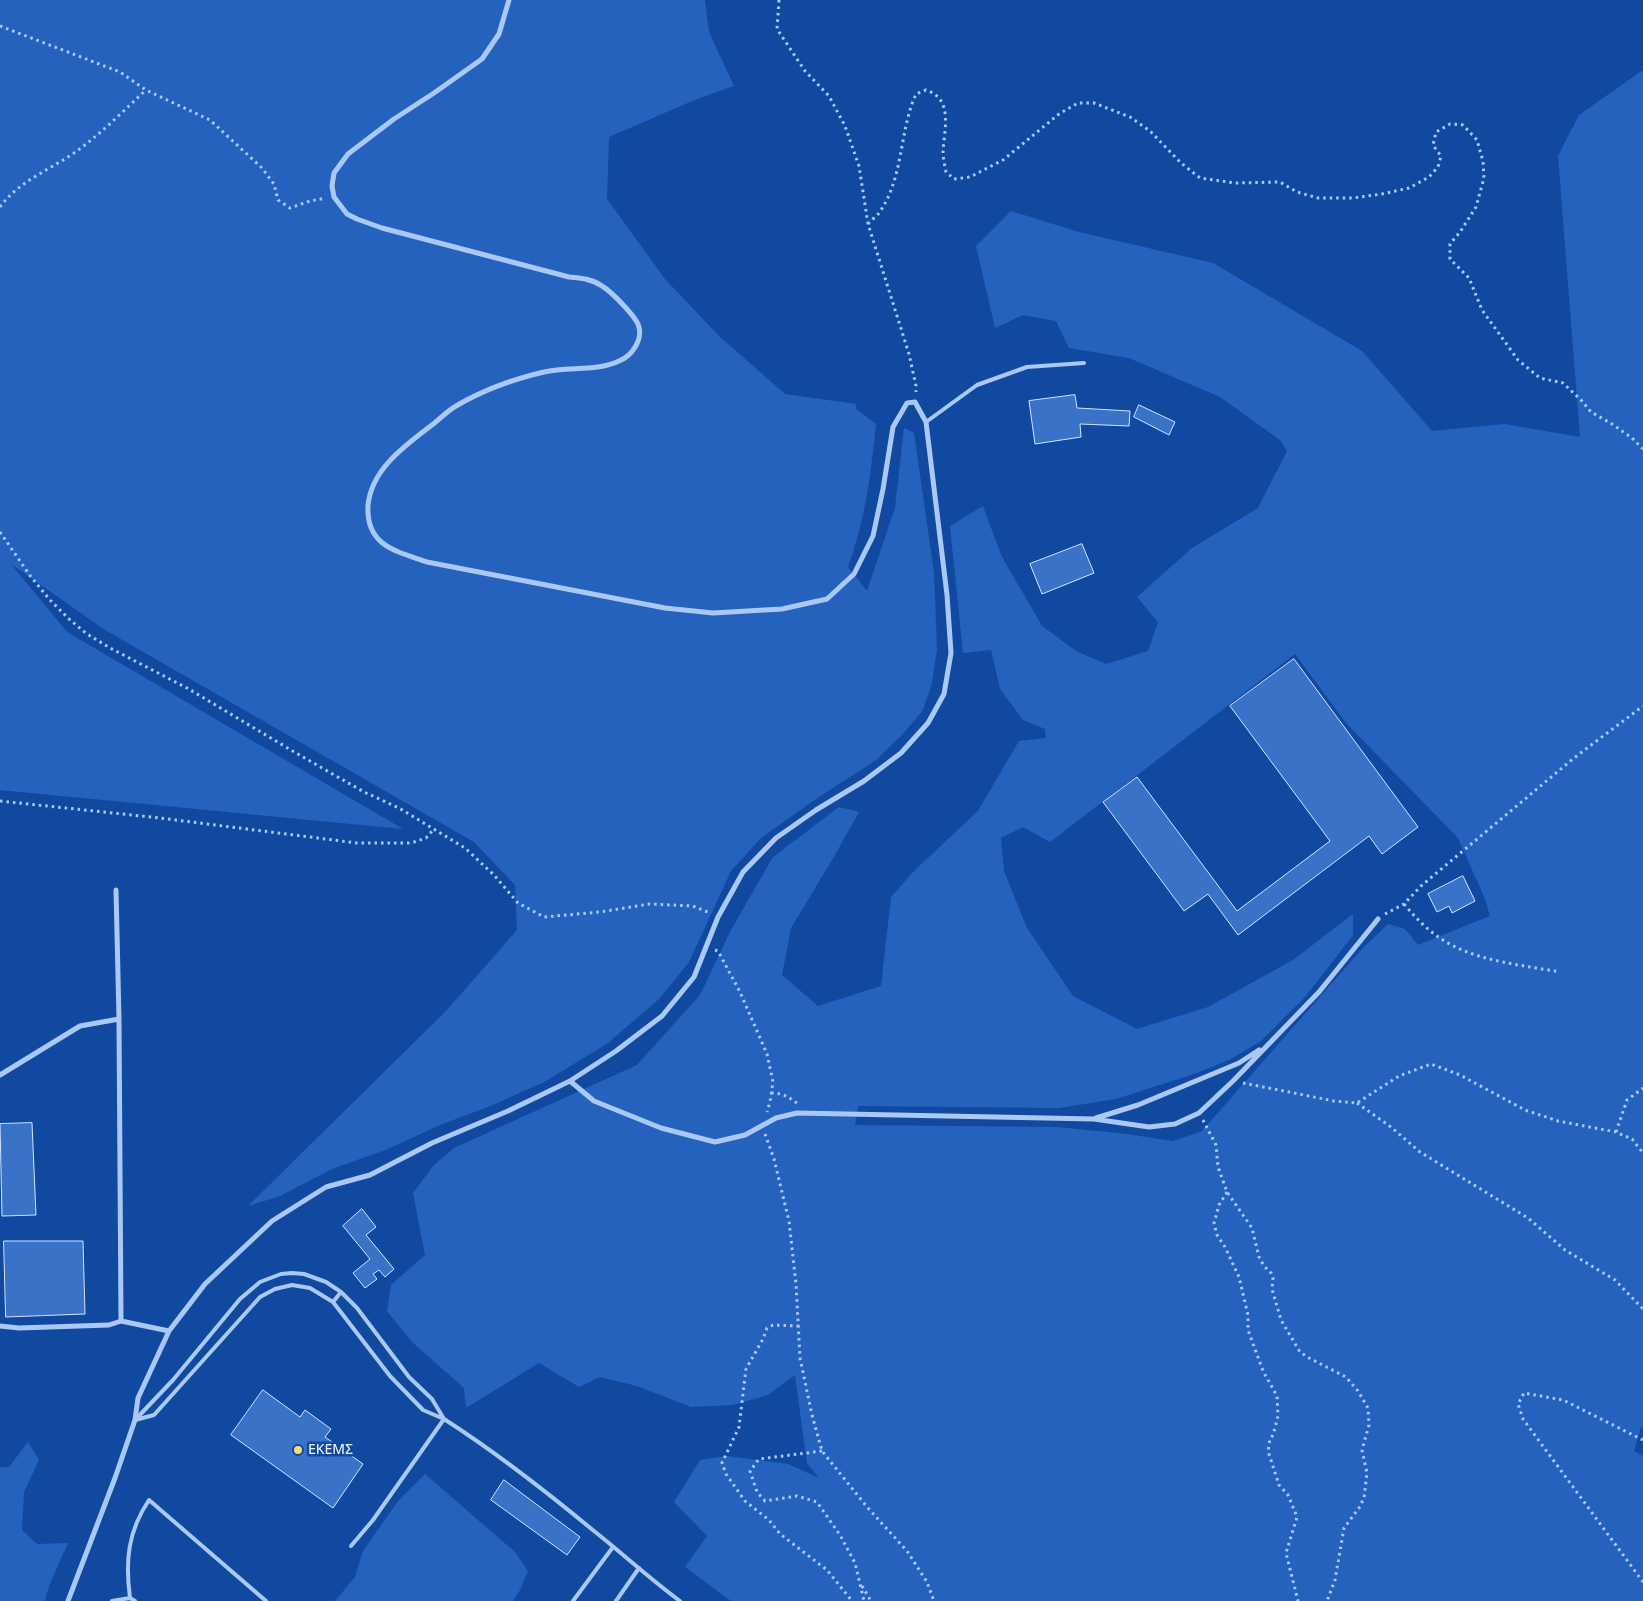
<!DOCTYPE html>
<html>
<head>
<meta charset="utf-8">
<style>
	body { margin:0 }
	canvas { display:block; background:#1149a0 }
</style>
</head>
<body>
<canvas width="1643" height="1601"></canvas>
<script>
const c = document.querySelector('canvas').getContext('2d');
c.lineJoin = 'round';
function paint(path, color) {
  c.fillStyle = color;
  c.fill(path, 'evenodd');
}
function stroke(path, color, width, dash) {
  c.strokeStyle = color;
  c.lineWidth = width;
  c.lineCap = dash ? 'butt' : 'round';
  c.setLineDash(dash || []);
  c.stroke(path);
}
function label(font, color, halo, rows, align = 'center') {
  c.font = font + ' "Noto Sans",sans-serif';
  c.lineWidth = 5;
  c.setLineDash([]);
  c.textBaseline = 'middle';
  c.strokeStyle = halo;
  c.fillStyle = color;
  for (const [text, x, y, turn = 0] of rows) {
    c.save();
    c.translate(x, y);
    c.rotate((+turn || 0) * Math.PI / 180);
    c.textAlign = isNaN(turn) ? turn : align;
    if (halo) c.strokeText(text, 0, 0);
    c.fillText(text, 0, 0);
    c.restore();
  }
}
const green = new Path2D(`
	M0,0H705L709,32L734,86L697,99L609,137L607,199L665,279L719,336L785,394L856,404V409L876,424C871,473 865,521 848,567L867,591L895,508L904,428L914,433L934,573L937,649L932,683L923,710L903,734L876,760L813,801L762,837L731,871L689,962L659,999L608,1043L546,1081L493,1105L440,1125L388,1149L332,1169L280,1196L248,1206L446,1011L517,930L515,885L474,842L105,630L11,564L67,632L403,829L0,790Z
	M1643,70V1427H1641L1634,1451L1643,1456V1601H731L685,1567L707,1536L674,1502L700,1460L727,1456L788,1464L819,1478L807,1463L795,1375L768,1395L733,1405L691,1407L637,1386L600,1377L579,1387L539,1363L466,1408L464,1388L412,1342L387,1311L391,1285L425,1255L413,1193L434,1165L454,1148L637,1065L700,995L731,930L773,857L839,807L859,812L835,855L791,928L782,975L818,1006L881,986L891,897L915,870L978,811L1019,741L1046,738L1045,729L1023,720L1000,689L991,650L963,653L950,526L983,506L1001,555L1042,626L1076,651L1106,664L1148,651L1158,622L1137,597L1192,548L1258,508L1287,451L1280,440L1220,397L1129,358L1069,348L1056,321L1023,315L995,328L976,246L1011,211L1079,232L1213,263L1362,351L1432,431L1504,424L1580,437L1558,156L1579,115ZM1295,654L1346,723L1458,838L1485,899L1490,916L1418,945L1405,929L1388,924L1361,950L1201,1132L1172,1141L1127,1134L1057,1127L855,1125L858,1106L1059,1108L1116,1099L1197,1073L1231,1059L1261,1041L1306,996L1353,935V914L1293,960L1208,1007L1137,1029L1073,996L1027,928L1004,871L1001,838L1023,827L1050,842Z
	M28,1442L39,1460L24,1492L22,1530L37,1544L68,1543L49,1586L45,1601H0V1467H9Z
	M425,1474L515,1552L528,1571L520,1590L513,1601H335L355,1577L363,1551L398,1501Z`);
const building = new Path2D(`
	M1075,395L1077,408L1130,411L1129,426L1080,424L1081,437L1035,444L1029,401Z
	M1139,405L1175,422L1169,435L1134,417Z
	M1082,544L1094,573L1042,594L1030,564Z
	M1294,659L1418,827L1382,854L1369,836L1238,935L1208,894L1184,911L1103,802L1137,777L1237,911L1330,841L1230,706Z
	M1463,876L1475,901L1452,913L1449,906L1437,912L1428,894Z
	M32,1123L36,1215L2,1216L0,1124Z
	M362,1209L376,1227L366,1235L394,1269L385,1277L379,1270L373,1274L377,1279L365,1288L353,1273L370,1259L343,1226Z
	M4,1241H83L85,1314L6,1317Z
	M263,1390L300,1417L305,1410L331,1429L325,1437L363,1464L333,1508L231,1435Z
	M504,1480L580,1537L567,1555L491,1500Z`);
const path = new Path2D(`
	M779,0L777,29L805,71L829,96L845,126L859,166L868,224L909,354L916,386V392
	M0,26L120,72L146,90L210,120L262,168L274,184L278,200L290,208L310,201L326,198
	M0,207C19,181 48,171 74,153C100,135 123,111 146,90
	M868,224C871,220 876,217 879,213C904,178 899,131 916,94L926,90C954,99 944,130 943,152C943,159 945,166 946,172L954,179L970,177L1003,160L1059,114L1078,103H1094L1130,117L1150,131L1181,163L1200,178L1235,183L1280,182L1297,192L1318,198H1353L1382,194L1409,188L1429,177L1438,167L1441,156L1433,145L1436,132L1450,124L1463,125L1477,140L1483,161L1484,178L1476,207L1460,232L1450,244V259L1469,278L1482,310L1518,360L1540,378L1563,383L1582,401L1591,412L1612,424L1632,438L1643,449
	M0,532L31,577L50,600L69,619L87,634L110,648L187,688L296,753L364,792L399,808L465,848L494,875L518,903L544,917L600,912L649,904L693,906L710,913
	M0,801L160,818L357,843H411L426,838L434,829
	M1404,904C1415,917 1426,929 1440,938C1473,961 1522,965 1560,972
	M1385,914L1404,904L1421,886L1574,758L1643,706
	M715,950L718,951L740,992L767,1054L773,1082L770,1102L767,1112
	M1243,1083L1334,1101L1357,1103L1399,1076L1431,1064L1460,1075L1525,1110L1558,1121L1616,1132L1632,1139L1643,1153
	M771,1093C783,1093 789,1097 798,1104
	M1357,1103L1391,1127L1420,1152L1528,1218L1565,1250L1615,1280L1643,1309
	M1203,1120L1216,1145L1218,1167L1227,1192L1252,1228L1259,1257L1264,1266L1271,1273L1273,1278L1272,1289L1281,1320L1300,1352L1309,1358L1346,1377L1358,1391L1368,1408L1369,1425L1362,1450L1367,1473L1364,1498L1359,1508L1344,1528L1335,1580L1327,1601
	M1616,1132L1627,1100L1643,1088
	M765,1134L774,1159L789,1221L796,1284L800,1358L812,1415L822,1451L867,1507L907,1551L927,1582L934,1601
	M1227,1192L1219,1205L1214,1223L1217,1235L1225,1247L1239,1277L1248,1315V1330L1263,1371L1277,1396L1278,1416L1273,1435L1270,1439L1268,1451L1279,1485L1288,1495L1297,1517L1286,1553L1298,1601
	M799,1326L773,1325L767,1328L763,1339L746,1369L739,1427L722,1463L726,1474L745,1501L769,1520L780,1534L827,1570L852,1601
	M1643,1440L1563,1400L1524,1393L1518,1404L1523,1419L1643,1582
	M822,1451L759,1459L750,1471L757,1492L765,1501L797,1496L817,1502L840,1535L855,1563L864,1601
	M862,1586L871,1601`);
const lane = new Path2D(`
	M926,422L977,385L1027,367L1084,363
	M333,1302L341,1292
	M135,1420L173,1380L240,1299L260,1282L281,1274L292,1273L304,1274L326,1282L341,1292L357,1308L409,1377L432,1399L444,1419
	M135,1420L154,1415L260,1297L275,1289L292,1285L310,1288L333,1302L390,1376L423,1410L444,1419
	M351,1546L373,1520L444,1419C494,1451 548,1493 594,1531C623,1554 650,1579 680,1601
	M130,1598C125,1561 128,1531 149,1500L266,1601
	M112,1601L130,1598L135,1601
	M573,1601L613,1547
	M616,1601L639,1568`);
const street = new Path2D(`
	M116,890L119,1019L121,1321
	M0,1075L80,1026L119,1019
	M570,1081L594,1101L661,1128L715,1142L745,1135L776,1118L797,1113L1094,1119L1149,1127L1175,1124L1199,1113L1233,1081L1319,992L1378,919
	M1096,1118L1138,1105L1239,1063L1259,1050
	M0,1326L19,1328L109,1325L121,1321L169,1331
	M68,1601L115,1478L135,1420L138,1398L169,1331L205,1284L272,1221L326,1187L370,1175L432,1143L508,1111L570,1081L616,1051L662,1016L694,977L718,917L743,872L776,838L816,810L864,781L901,753L928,723L944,694L951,653L947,595L926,422L915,402L907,403L893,427L883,489L873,536L854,574L827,599L782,609L713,613L665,608L427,562C396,551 366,546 368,506C371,469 406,445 432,425C440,419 447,411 456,406C483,390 514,379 544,372C568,366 596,372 619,361C632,356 644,339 638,324C633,314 612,292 602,286C592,279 581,278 569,277L382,228L357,219L347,214L334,197L332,186L334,173L348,154L394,119L434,93L482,59L499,34L509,0`);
const markers = [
	[298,1450,5,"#ffdc6e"]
];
const poiNames = [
	["ΕΚΕΜΣ",308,1450]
];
paint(green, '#2462be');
paint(building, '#3a72c7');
stroke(building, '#d3e4fe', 1);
stroke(path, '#aac8f5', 3, [2.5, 4]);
stroke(lane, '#aac8f5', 4);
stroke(street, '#aac8f5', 5);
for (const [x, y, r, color] of markers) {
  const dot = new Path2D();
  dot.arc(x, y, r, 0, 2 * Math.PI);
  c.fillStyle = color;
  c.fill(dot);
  stroke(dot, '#1149a0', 2);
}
label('14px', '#fff', '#1149a0', poiNames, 'left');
</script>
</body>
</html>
